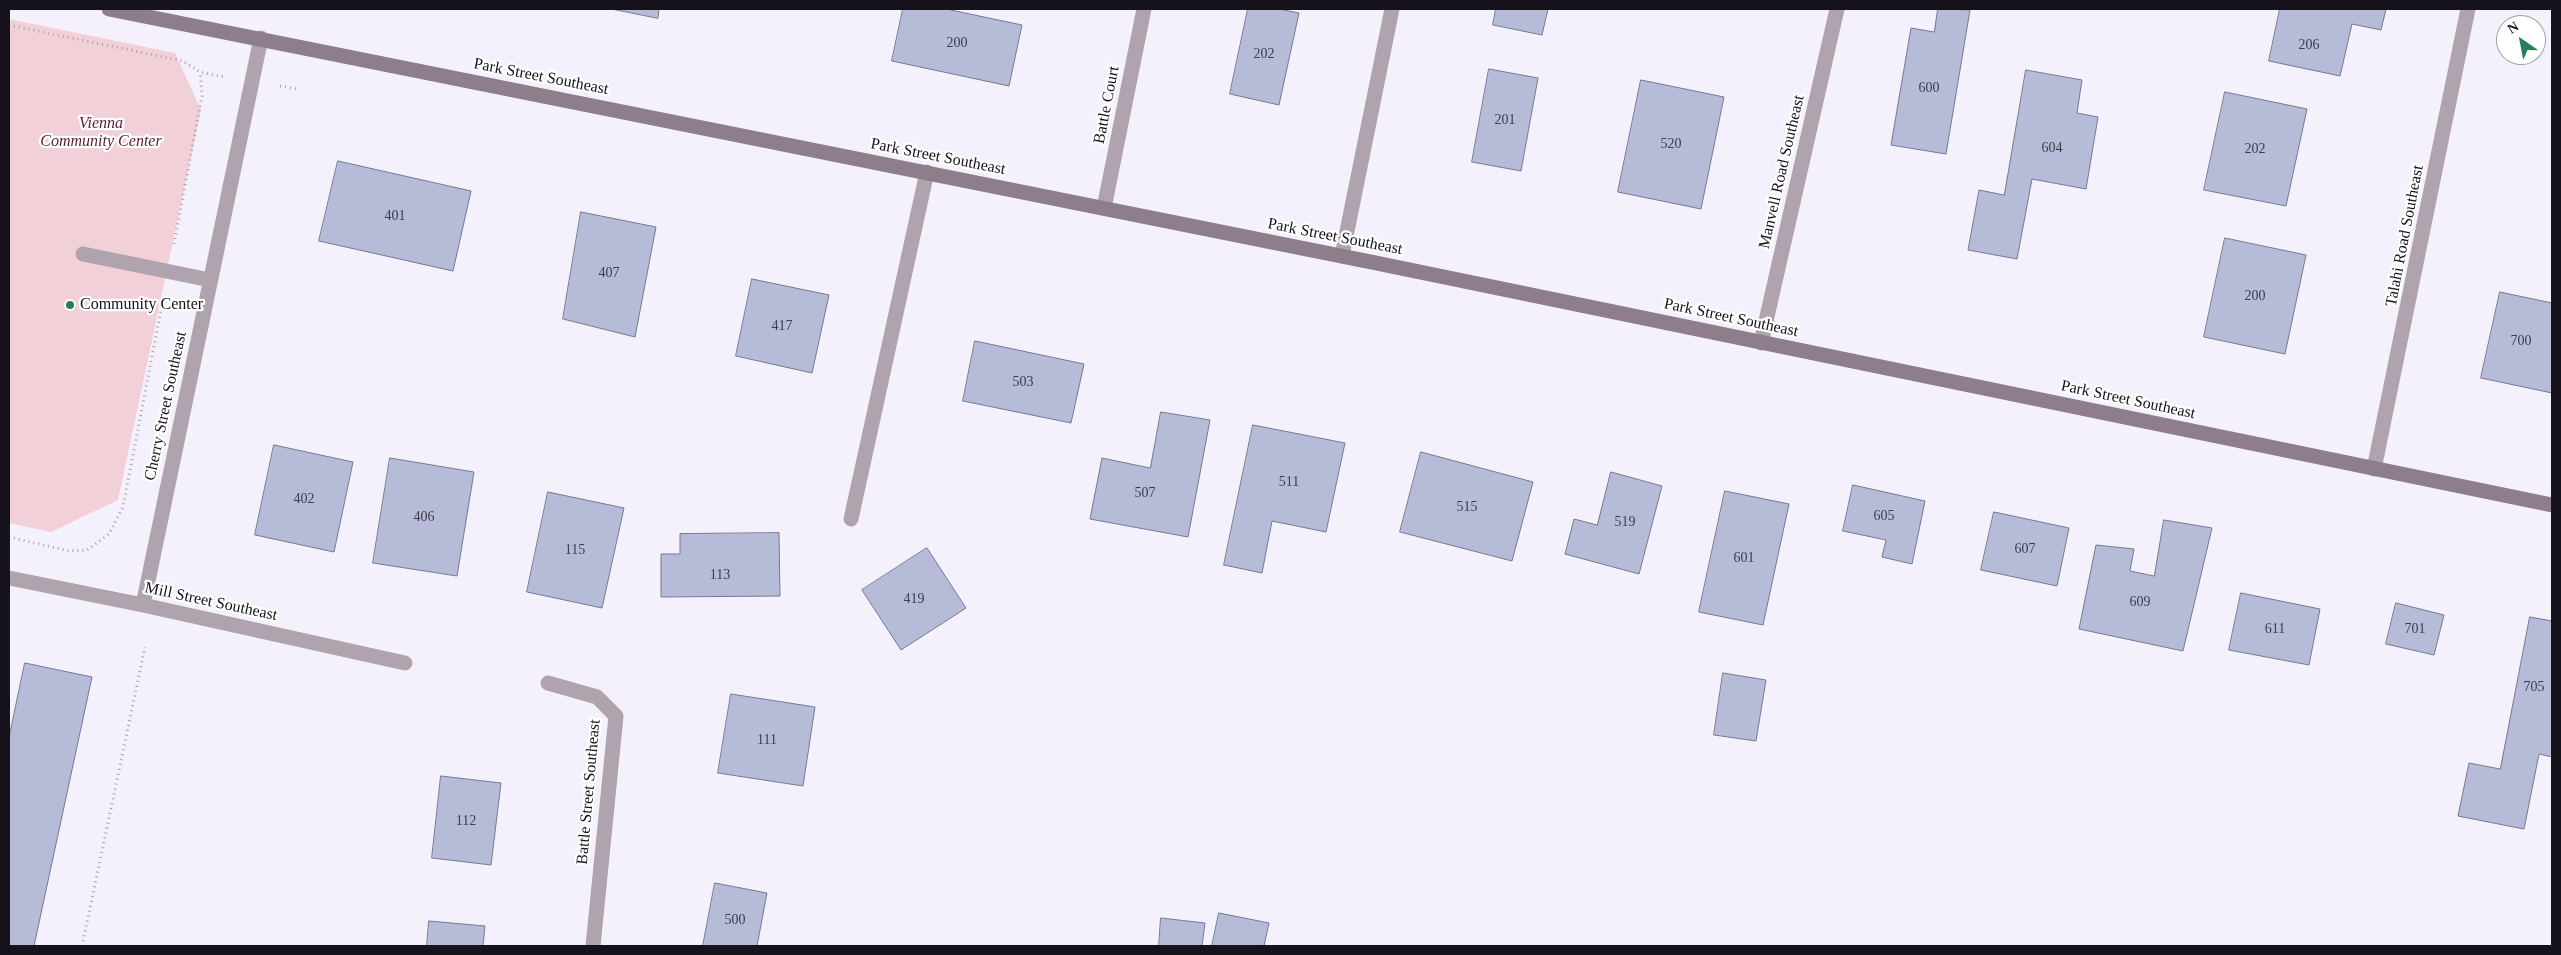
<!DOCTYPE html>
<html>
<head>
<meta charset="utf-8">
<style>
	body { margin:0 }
	#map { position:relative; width:2561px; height:955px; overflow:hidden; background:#f5f1fc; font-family:Georgia,serif }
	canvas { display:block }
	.frame { position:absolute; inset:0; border:10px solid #16121b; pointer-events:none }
	.north { position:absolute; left:2496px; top:15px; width:50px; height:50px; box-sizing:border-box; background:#fff; border:1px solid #a2a0a4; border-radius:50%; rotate:327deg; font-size:14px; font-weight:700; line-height:20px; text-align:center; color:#16121b }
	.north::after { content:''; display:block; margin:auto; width:18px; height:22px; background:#278157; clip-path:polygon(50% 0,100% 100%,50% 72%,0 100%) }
</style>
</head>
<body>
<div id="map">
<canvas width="2561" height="955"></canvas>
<div class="frame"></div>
<div class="north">N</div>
</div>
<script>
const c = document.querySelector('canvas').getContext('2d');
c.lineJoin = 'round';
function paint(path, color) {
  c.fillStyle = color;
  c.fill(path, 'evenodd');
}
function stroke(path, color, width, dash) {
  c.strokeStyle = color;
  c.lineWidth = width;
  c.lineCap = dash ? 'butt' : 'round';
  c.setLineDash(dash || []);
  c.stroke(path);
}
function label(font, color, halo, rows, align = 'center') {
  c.font = font + ' Georgia,serif';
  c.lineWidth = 4.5;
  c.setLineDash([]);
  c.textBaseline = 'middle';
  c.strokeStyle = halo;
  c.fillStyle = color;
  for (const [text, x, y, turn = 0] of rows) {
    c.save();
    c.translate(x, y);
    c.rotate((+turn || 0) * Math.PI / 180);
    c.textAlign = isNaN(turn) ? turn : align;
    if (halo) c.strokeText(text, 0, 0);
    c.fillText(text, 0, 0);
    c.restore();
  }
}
const green = new Path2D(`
	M9,19L175,53L201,110L118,500L51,532L9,523Z`);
const building = new Path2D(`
	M612,9H659L658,18Z
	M903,9H946L1022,25L1009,86L892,61Z
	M1248,9H1279L1299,13L1279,105L1230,94Z
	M1496,9H1548L1542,35L1493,25Z
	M1938,9L1970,10L1946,154L1891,145L1911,28L1934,32Z
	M2280,9H2386L2381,30L2352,24L2340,76L2269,61Z
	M1489,69L1538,78L1521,171L1472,162Z
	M2026,70L2082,80L2077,113L2098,117L2086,189L2032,179L2017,259L1968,250L1979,190L2004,195Z
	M1641,80L1724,97L1701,209L1618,192Z
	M2225,92L2307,109L2286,206L2204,190Z
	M338,161L471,191L453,271L319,241Z
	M581,212L656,227L635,337L563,319Z
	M2225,238L2306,255L2285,354L2204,337Z
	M752,279L829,295L812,373L736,356Z
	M2500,292L2552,303V393L2481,378Z
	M975,341L1084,364L1071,423L963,401Z
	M1161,412L1210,420L1188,537L1090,519L1102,458L1150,468Z
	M1253,425L1345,443L1326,532L1272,521L1262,573L1224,565Z
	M274,445L353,462L334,552L255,535Z
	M1421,452L1533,482L1512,561L1400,532Z
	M390,458L474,472L457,576L373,563Z
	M1611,472L1662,486L1639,574L1565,554L1574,519L1597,525Z
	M1853,485L1925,501L1912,564L1882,557L1886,540L1843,531Z
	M1725,491L1789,504L1763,625L1699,612Z
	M548,492L624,508L602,608L527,592Z
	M1994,512L2069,528L2057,586L1981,570Z
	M2164,520L2212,528L2183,651L2079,629L2096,545L2134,549L2130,571L2154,576Z
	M779,533L780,596L661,597V554H680V534Z
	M927,548L966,608L901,650L862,590Z
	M2241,593L2320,609L2309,665L2229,650Z
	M2396,603L2444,615L2434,655L2386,644Z
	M2530,617L2552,621V757L2539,754L2524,829L2458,816L2469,763L2500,769Z
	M25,663L92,677L34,946H9V738Z
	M1723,673L1766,680L1756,741L1714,735Z
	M731,694L815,707L803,786L718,773Z
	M441,776L501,783L491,865L432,858Z
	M715,883L767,893L757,946H703Z
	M1219,913L1269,923L1264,946H1212Z
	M1161,918L1205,923L1202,946H1159Z
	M429,921L485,926L483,946H427Z`);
const path = new Path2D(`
	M9,25L183,61L200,72L225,77
	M280,86L297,89
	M174,244L202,96L200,72
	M9,537L69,551L87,550L109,534L123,507L163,299
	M82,946L145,647`);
const service = new Path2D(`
	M83,254L210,280
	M851,519L927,172`);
const minor = new Path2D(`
	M1104,208L1144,9
	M1342,256L1392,9
	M1761,343L1837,9
	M2374,469L2468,9
	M9,578L143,605L405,663
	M143,605L261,38
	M548,683L597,697L616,716L593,946`);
const secondary = new Path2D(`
	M109,9L1381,264L2552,505`);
const markers = [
	[70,305,5,"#278157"]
];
const numberNames = [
	["200",957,43],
	["206",2309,45],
	["202",1264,54],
	["600",1929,88],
	["201",1505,120],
	["520",1671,144],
	["604",2052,148],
	["202",2255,149],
	["401",395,216],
	["407",609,273],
	["200",2255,296],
	["417",782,326],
	["700",2521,341],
	["503",1023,382],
	["511",1289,482],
	["507",1145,493],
	["402",304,499],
	["515",1467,507],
	["605",1884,516],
	["406",424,517],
	["519",1625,522],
	["607",2025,549],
	["115",575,550],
	["601",1744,558],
	["113",720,575],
	["419",914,599],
	["609",2140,602],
	["611",2275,629],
	["701",2415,629],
	["705",2534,687],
	["111",767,740],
	["112",466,821],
	["500",735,920]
];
const streetNames = [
	["Park Street Southeast",541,77,11],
	["Battle Court",1107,105,-79],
	["Park Street Southeast",938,157,11],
	["Manvell Road Southeast",1782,172,-77],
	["Talahi Road Southeast",2405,236,-79],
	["Park Street Southeast",1335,237,11],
	["Park Street Southeast",1731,318,12],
	["Park Street Southeast",2128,400,12],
	["Cherry Street Southeast",166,406,-78],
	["Mill Street Southeast",211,602,12],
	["Battle Street Southeast",589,792,-85]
];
const parkNames = [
	["Vienna",101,124],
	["Community Center",101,142]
];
const poiNames = [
	["Community Center",80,305]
];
paint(green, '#f2d0d8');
paint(building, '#b6bcd8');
stroke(building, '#737993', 1);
stroke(path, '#a6a2ad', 3, [1, 4]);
stroke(service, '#afa4ad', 15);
stroke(minor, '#afa4ad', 15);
stroke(secondary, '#8e7e8b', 15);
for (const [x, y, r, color] of markers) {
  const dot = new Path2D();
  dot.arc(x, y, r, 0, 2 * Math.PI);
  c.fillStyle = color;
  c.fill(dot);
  stroke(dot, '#fff', 2);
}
label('14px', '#3e3c4a', null, numberNames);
label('16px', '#16121b', '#fff', streetNames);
label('italic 16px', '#571e32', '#fff', parkNames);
label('16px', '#16121b', '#fff', poiNames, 'left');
</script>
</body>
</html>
